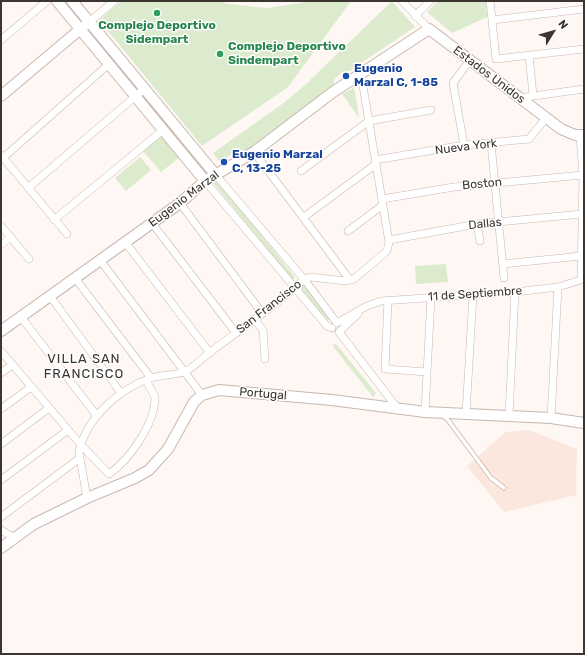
<!DOCTYPE html>
<html>
<head>
<meta charset="utf-8">
<style>
	body { margin:0 }
	#map { position:relative; width:585px; height:655px; overflow:hidden; background:#fef7f3; font-family:Rubik,sans-serif }
	canvas { display:block }
	.frame { position:absolute; inset:0; border:2px solid #3c3632; pointer-events:none }
	.north { position:absolute; left:533px; top:12px; width:40px; height:40px; -webkit-text-stroke:3px #fff; paint-order:stroke; rotate:53deg; font-size:11px; font-weight:700; line-height:16px; text-align:center; color:#3c3632 }
	.north::after { content:''; display:block; margin:auto; width:14px; height:18px; background:#3c3632; clip-path:polygon(50% 0,100% 100%,50% 72%,0 100%) }
</style>
</head>
<body>
<div id="map">
<canvas width="585" height="655"></canvas>
<div class="frame"></div>
<div class="north">N</div>
</div>
<script>
const c = document.querySelector('canvas').getContext('2d');
c.lineJoin = 'round';
function paint(path, color) {
  c.fillStyle = color;
  c.fill(path, 'evenodd');
}
function stroke(path, color, width, dash) {
  c.strokeStyle = color;
  c.lineWidth = width;
  c.lineCap = dash ? 'butt' : 'round';
  c.setLineDash(dash || []);
  c.stroke(path);
}
function label(font, color, halo, rows, align = 'center') {
  c.font = font + ' Rubik,sans-serif';
  c.lineWidth = 3;
  c.setLineDash([]);
  c.textBaseline = 'middle';
  c.strokeStyle = halo;
  c.fillStyle = color;
  for (const [text, x, y, turn = 0] of rows) {
    c.save();
    c.translate(x, y);
    c.rotate((+turn || 0) * Math.PI / 180);
    c.textAlign = isNaN(turn) ? turn : align;
    if (halo) c.strokeText(text, 0, 0);
    c.fillText(text, 0, 0);
    c.restore();
  }
}
const built = new Path2D(`
	M529,430L577,449L576,495L504,512L467,466L506,432Z`);
const green = new Path2D(`
	M121,1H218L229,4L267,8L313,1H351L288,87L202,146L99,20Z
	M392,1L415,27L349,71L342,72L334,80V87L245,153L237,152L219,161L213,153L285,102L306,84Z
	M438,1H486L487,17L452,33L427,12Z
	M87,26L138,87L137,89L86,29Z
	M354,86L359,118L342,94L352,89Z
	M145,99H147L197,159L194,162L144,100Z
	M162,134L180,157L161,172L143,151Z
	M140,157L151,170L126,191L115,178Z
	M216,179L218,180L295,277L293,281L214,184Z
	M446,264L448,282L416,284L415,266Z
	M303,284L330,317L328,321L326,320L299,286Z
	M336,344L376,393L373,397L332,345Z`);
const service = new Path2D(`
	M442,415L448,420L491,478L504,488`);
const minor = new Path2D(`
	M402,1L429,29
	M490,1L496,59L584,49
	M415,16L430,1
	M492,20L584,9
	M89,22L114,1
	M1,40L47,1
	M529,55L533,95
	M519,98L584,89
	M580,136L583,175L581,280
	M491,143L504,278
	M464,145L453,83L470,60
	M254,152L350,280
	M1,155L67,234
	M3,158L109,64
	M375,160L464,145L529,139L546,118
	M301,171L369,121L431,110
	M215,174L304,279L337,323L365,307L381,301L515,292L558,287L584,279
	M205,181L327,326L332,328
	M28,188L144,89
	M382,199L454,187L583,175
	M180,203L262,313
	M304,217L376,164
	M54,220L163,130
	M152,223L236,333
	M477,224L480,241
	M1,226L29,259
	M348,231L383,205
	M389,240L477,224L582,214
	M125,242L210,353
	M1,245L11,237
	M100,260L202,395
	M503,264L581,256
	M75,278L151,378
	M50,296L121,393
	M388,300L385,369L427,372
	M21,317L97,416
	M254,319L263,330L265,359
	M341,330L358,314
	M339,332L398,409
	M1,351L81,445L109,474C130,459 155,424 155,397L146,380
	M1,373L12,365
	M1,409L31,387
	M425,412L431,297
	M466,414L473,295
	M509,416L515,292
	M551,418L558,287
	M1,444L49,408
	M1,480L68,430
	M87,498L79,452C86,418 119,389 151,378C161,375 175,375 184,372C194,368 204,356 213,350C244,327 277,305 304,279L311,277L345,281L354,279L387,251L389,242L361,74
	M1,517L80,458
	M1,530L15,538`);
const secondary = new Path2D(`
	M57,1L205,181
	M72,1L215,174
	M1,96L84,26
	M1,331L180,203L205,181L254,152L333,92L429,29L561,129L575,135H584
	M1,548L34,524L87,498L135,478L149,470L168,449L194,402L202,395L219,390L332,400L425,412L551,418L584,423`);
const markers = [
	[157,13,4,"#2e9e5b"],
	[220,54,4,"#2e9e5b"],
	[346,76,4,"#1a4fb4"],
	[224,162,4,"#1a4fb4"]
];
const leisureNames = [
	["Complejo Deportivo",157,26],
	["Sidempart",157,40],
	["Complejo Deportivo",228,47,"left"],
	["Sindempart",228,61,"left"]
];
const transitNames = [
	["Eugenio",354,69],
	["Marzal C, 1-85",354,83],
	["Eugenio Marzal",232,155],
	["C, 13-25",232,169]
];
const streetNames = [
	["Estados Unidos",489,75,37],
	["Nueva York",466,147,-7],
	["Boston",482,184,-5],
	["Eugenio Marzal",184,199,-37],
	["Dallas",485,224,-6],
	["11 de Septiembre",475,294,-4],
	["San Francisco",269,307,-38],
	["Portugal",263,394,5]
];
const neighbourhoodNames = [
	["VILLA SAN",84,359],
	["FRANCISCO",84,374]
];
paint(built, '#fce7de');
paint(green, '#dcebcd');
stroke(service, '#c8b7af', 5);
stroke(minor, '#c8b7af', 8);
stroke(secondary, '#c8b7af', 12);
stroke(service, '#fff', 3.5);
stroke(minor, '#fff', 7);
stroke(secondary, '#fff', 10);
for (const [x, y, r, color] of markers) {
  const dot = new Path2D();
  dot.arc(x, y, r, 0, 2 * Math.PI);
  c.fillStyle = color;
  c.fill(dot);
  stroke(dot, '#fff', 1.5);
}
label('bold 12px', '#27864d', '#fff', leisureNames);
label('bold 12px', '#164399', '#fff', transitNames, 'left');
label('12px', '#3c3632', '#fff', streetNames);
c.letterSpacing = '1px';
label('13px', '#3c3632', '#fff', neighbourhoodNames);
c.letterSpacing = '0px';
</script>
</body>
</html>
